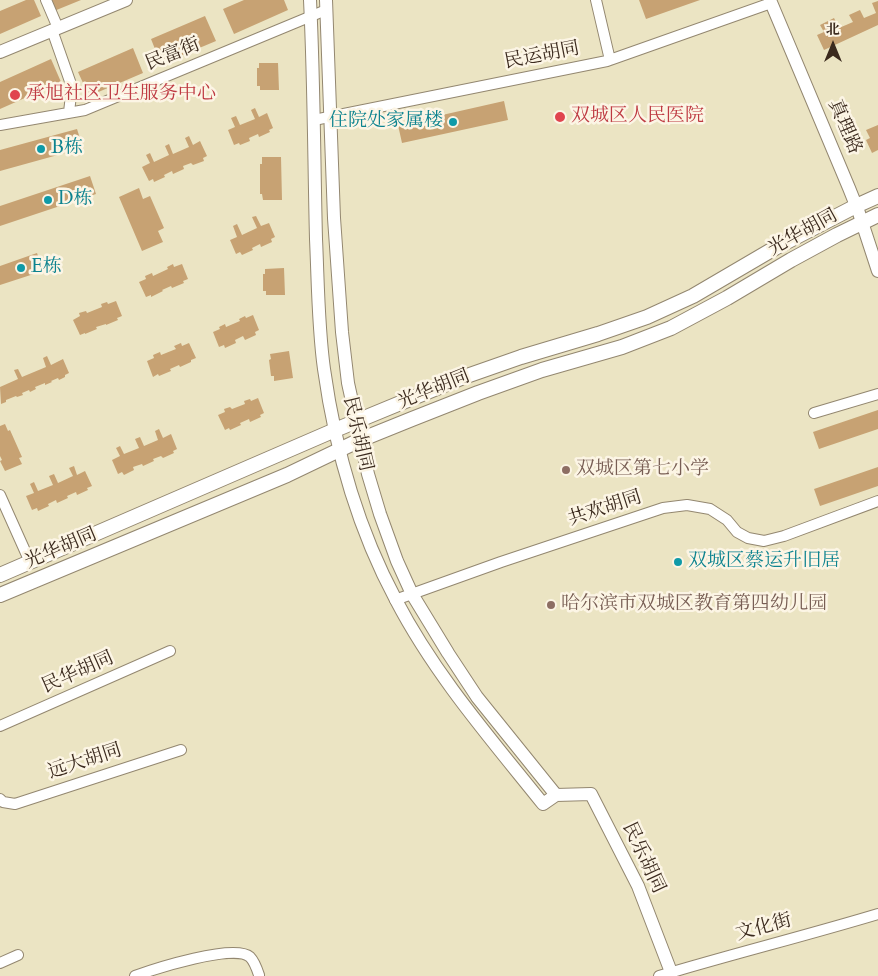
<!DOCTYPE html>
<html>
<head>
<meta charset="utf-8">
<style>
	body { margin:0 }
	#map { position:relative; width:878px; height:976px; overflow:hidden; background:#ebe4c3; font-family:Cardo,"Noto Serif SC",serif }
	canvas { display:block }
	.north { position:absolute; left:808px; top:20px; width:50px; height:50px; -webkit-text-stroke:4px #fcf5e5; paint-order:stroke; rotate:0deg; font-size:14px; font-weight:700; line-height:20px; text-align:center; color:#3b2a1e }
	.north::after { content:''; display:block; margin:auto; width:18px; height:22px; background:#3b2a1e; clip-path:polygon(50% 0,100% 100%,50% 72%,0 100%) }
</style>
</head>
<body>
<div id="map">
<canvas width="878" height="976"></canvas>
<div class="north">北</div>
</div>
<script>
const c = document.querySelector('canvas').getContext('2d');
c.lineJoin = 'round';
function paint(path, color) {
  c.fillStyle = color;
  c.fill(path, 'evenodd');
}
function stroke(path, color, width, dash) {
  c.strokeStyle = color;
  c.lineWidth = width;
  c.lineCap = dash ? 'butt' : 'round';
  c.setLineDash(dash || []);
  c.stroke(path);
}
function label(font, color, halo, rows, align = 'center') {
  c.font = font + ' Cardo,"Noto Serif SC",serif';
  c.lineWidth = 5;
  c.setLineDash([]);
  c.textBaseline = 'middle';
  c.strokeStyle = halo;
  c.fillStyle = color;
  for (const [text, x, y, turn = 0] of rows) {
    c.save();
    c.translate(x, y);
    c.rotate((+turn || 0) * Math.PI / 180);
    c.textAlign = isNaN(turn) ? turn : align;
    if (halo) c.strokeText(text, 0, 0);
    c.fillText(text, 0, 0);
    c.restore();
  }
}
const building = new Path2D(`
	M26,0H34L41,16L0,34V11Z
	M50,0H81L54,11Z
	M244,0H284L288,10L234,34L223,9Z
	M639,0H700L646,19Z
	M878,1V25L824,50L817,35L824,32L820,25L834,18L839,28L853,22L849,15L860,10L864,18L876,13L872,3Z
	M205,16L216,41L161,64L151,39Z
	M133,48L143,73L89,96L78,72Z
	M51,59L61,82L0,109V82Z
	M259,63H278L279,90H260V86H257V68H259Z
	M504,101L508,120L402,143L398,125Z
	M255,108L259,117L267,113L273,128L269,130L270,132L259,137L258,134L249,138L250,141L240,145L239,143L234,145L228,130L235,127L231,118L236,116L240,125L255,119L251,110Z
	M878,125V150L872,153L866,140L870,138L866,130Z
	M77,129L83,148L0,171V150Z
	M189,136L193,145L200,141L207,156L203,158L204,161L193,165L191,163L183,166L184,169L173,174L172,171L164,175L165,177L154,182L153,179L149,181L142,167L150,163L146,155L150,153L154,162L169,155L165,146L169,144L173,154L189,147L185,138Z
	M262,157H281L282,200H263L262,194H260V164H262Z
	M90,176L96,194L0,226V206Z
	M139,188L143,199L150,196L164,228L158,231L163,242L142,251L119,197Z
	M256,216L261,226L269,223L275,237L271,239L272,242L261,247L260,244L252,248L253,250L242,255L240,252L236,254L230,240L237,237L233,226L237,224L242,235L257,228L252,217Z
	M37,253L43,271L0,285V266Z
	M173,264L174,267L182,264L188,279L183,281L184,283L172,288L171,286L162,290L163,291L151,297V295L146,297L139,282L146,279L145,276L152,273L153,276L168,269L167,267Z
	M284,268L285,295H266V291H263V274H265V269Z
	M116,301L122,316L117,318L118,320L106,325V324L96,327L97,329L85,334V333L80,335L73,320L80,316L79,313L86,311L87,313L102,307L101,304L107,302L108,304Z
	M253,315L259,330L255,332L256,335L245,340L243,336L235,340L236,343L225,348L224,345L219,347L213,332L220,329L219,327L225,324L226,327L240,321L239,319L245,316L246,318Z
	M181,343L182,346L189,343L196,358L191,360V362L180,367L179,365L170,369L171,371L159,376L158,374L153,377L147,361L154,358L153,355L160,352L161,355L176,349L174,346Z
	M289,351L293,378L274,381V376H271L269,360L271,359L270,354Z
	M47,356L51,365L63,359L69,373L65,375V377L59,380L58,378L51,381L52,382L45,385V383L35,387L36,389L30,392L29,390L22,393L23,395L17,397L16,396L6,400V402L1,404L0,387L18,379L14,370L18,369L22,377L46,367L43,358Z
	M258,398L264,413L260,415L261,417L250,422L249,419L240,423L241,425L230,430L229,428L225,430L218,415L225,412L224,409L230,407L232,409L245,404L244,401L250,399L251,401Z
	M878,410V429L819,449L813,432Z
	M5,424L8,431L10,430L22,457L19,458L22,464L5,471L0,461L2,460L0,456V426Z
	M159,429L163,438L171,434L177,449L173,451L174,453L163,458L161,456L153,459L154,461L143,466L142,464L133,467L134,470L124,475L122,472L118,474L112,460L120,456L116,448L120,446L124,454L139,448L135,439L140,437L144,446L158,440L155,431Z
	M74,466L77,475L85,471L92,486L87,488L88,490L77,495L76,492L67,496L68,498L57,503L56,500L48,504L49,506L38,511L37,508L32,510L26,496L34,493L30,484L34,482L38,491L53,485L49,476L54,474L58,483L73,476L69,468Z
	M878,467V486L820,506L814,489Z`);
const minor = new Path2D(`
	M46,0L58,28
	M596,0L610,60
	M52,30L72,87L69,112
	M314,120L607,61L771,3
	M0,125L85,110L326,10
	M814,413L878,394
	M0,495L30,562
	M395,600L501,562L663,508L687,505L710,509L727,520L737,532L748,538L764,541L784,536L878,501
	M0,726L170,651
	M0,799L3,802L15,804L181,750
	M0,963L18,955
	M135,976C154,969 235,943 250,957C254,961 257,969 259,975
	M659,976C732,954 805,936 878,914`);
const tertiary = new Path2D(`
	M310,0C314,80 314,159 316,239C318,282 318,326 324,369C335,448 358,529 396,600C435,675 491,739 543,804L556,795L591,794L638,886L671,972
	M326,0L334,218L342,332L348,383L368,474L380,514L397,561L412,594L448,653L477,697L556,795
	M770,0L849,188L859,213L878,271
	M0,52L126,0`);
const secondary = new Path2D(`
	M0,575L335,430L461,378L521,357L598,334L647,317L693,296L775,248L856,206L878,196
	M0,595L287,475L360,440L412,419L478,393L542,370L622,347L671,328L727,298L791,260L837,235L878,215`);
const markers = [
	[15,95,6,"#e0444e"],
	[560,117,6,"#e0444e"],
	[453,122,5,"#0f9aa8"],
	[41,149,5,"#0f9aa8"],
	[48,200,5,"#0f9aa8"],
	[21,268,5,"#0f9aa8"],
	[566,470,5,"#8d6e63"],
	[678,562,5,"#0f9aa8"],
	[551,605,5,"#8d6e63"]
];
const streetNames = [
	["民富街",173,55,-22],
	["民运胡同",542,56,-11],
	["真理路",844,127,67],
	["光华胡同",803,233,-29],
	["光华胡同",434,390,-22],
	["民乐胡同",357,434,77],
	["共欢胡同",605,509,-18],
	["光华胡同",61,549,-23],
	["民华胡同",78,673,-24],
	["远大胡同",85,762,-18],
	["民乐胡同",643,858,65],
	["文化街",764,928,-15]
];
const healthNames = [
	["承旭社区卫生服务中心",26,95],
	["双城区人民医院",571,117]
];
const cultureNames = [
	["住院处家属楼",443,122,"right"],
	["B栋",51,149],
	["D栋",58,200],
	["E栋",31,268],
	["双城区蔡运升旧居",688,562]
];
const educationNames = [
	["双城区第七小学",576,470],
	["哈尔滨市双城区教育第四幼儿园",561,605]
];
paint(building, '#c7a273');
stroke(minor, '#938770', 12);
stroke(tertiary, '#938770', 14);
stroke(secondary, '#938770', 16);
stroke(minor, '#fff', 10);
stroke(tertiary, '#fff', 12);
stroke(secondary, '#fff', 14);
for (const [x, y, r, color] of markers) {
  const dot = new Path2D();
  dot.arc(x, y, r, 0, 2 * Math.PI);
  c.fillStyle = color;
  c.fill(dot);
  stroke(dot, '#fcf5e5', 2);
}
label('19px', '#3b2a1e', '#fcf5e5', streetNames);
label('19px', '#be3a42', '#fcf5e5', healthNames, 'left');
label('19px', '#0d838f', '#fcf5e5', cultureNames, 'left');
label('19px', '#785e54', '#fcf5e5', educationNames, 'left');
</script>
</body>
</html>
